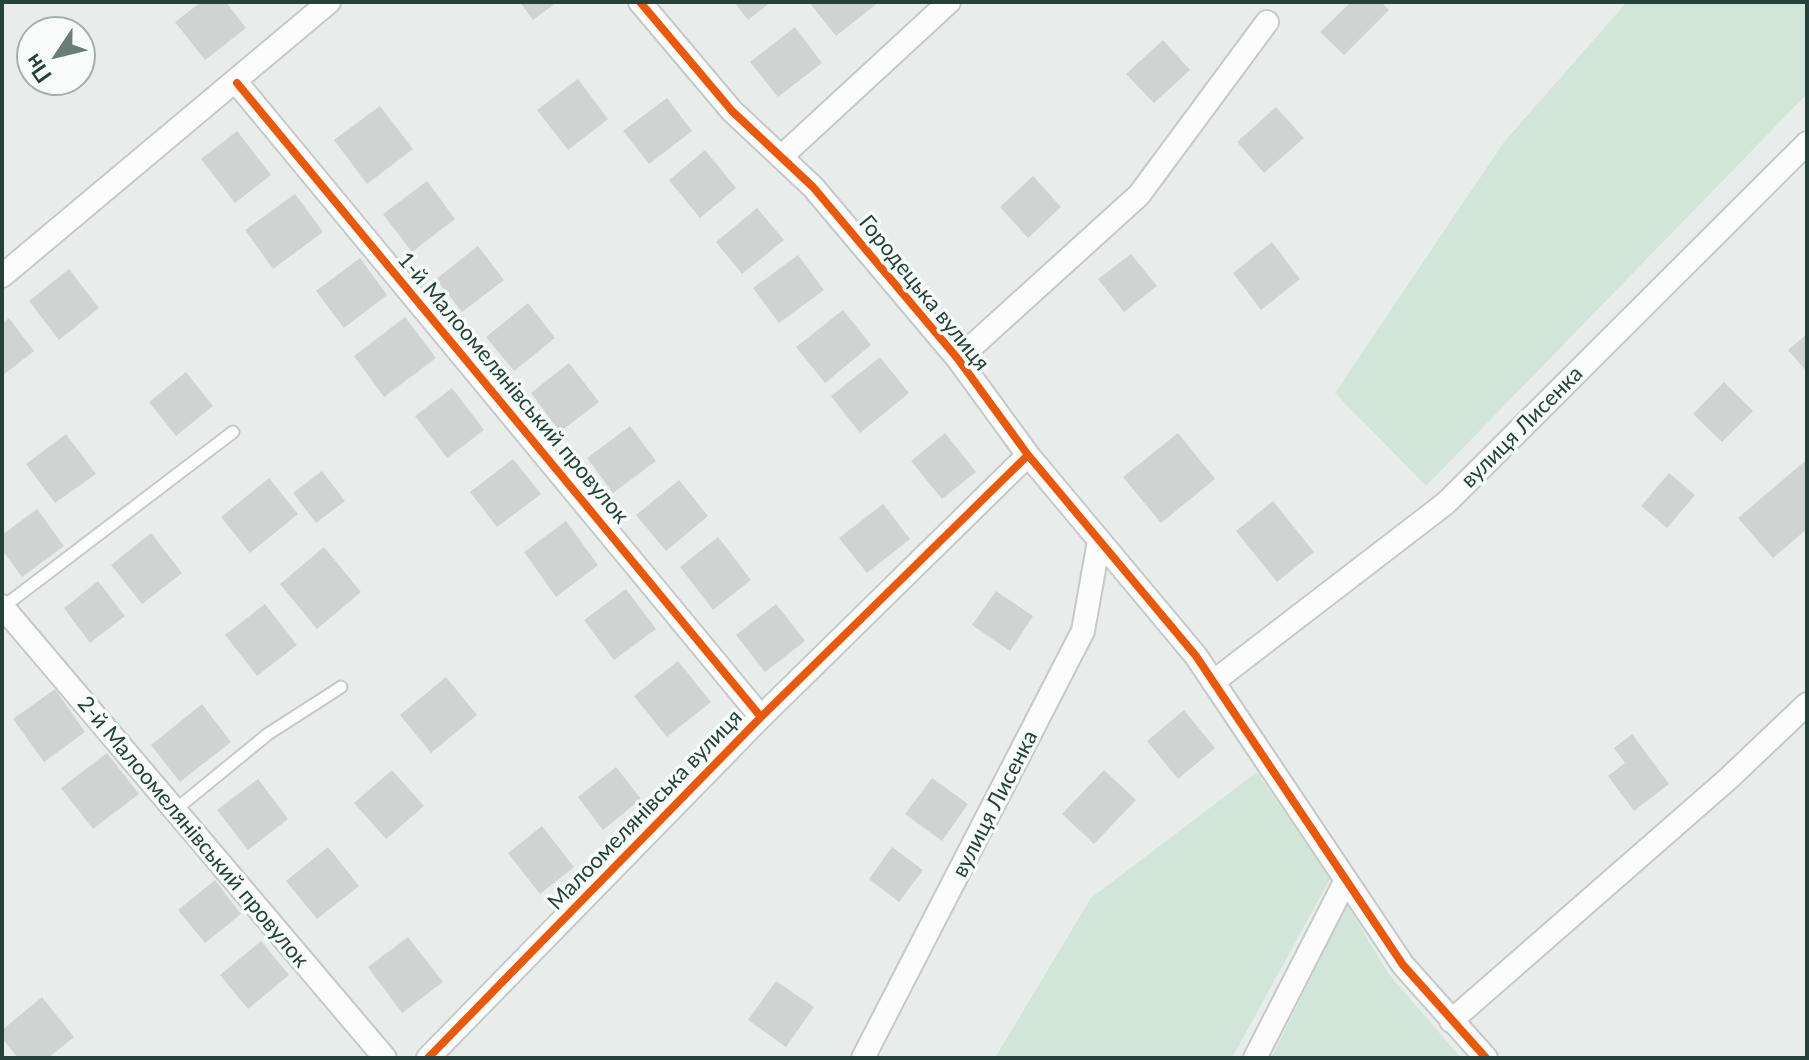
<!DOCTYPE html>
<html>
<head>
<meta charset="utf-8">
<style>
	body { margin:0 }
	#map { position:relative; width:1809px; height:1060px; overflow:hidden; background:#e8edeb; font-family:Lato,sans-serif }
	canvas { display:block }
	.frame { position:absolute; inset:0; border:4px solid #24423a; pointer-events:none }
	.north { position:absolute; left:16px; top:16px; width:80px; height:80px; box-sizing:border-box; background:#f7fbf9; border:2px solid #a3b1ad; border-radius:50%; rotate:235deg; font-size:22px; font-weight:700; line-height:32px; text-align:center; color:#24423a }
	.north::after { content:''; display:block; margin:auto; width:28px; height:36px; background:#697e78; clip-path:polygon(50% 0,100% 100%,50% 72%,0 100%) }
</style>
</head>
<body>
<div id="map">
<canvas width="1809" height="1060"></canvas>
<div class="frame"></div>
<div class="north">Пн</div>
</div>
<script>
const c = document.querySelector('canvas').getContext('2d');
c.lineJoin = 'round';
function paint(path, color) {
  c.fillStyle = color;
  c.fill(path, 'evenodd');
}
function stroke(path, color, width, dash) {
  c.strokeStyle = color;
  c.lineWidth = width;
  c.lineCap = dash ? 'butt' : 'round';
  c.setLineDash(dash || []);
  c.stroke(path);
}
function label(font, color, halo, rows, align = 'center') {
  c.font = font + ' Lato,sans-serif';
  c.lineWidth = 7;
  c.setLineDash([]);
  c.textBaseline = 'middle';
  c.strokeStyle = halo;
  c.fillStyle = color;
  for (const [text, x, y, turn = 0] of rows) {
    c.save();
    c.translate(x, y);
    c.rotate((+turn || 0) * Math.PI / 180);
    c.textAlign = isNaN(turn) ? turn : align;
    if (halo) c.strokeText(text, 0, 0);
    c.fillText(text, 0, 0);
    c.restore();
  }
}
const green = new Path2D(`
	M1627,2H1807V94L1426,486L1335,393L1504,142Z
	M1257,772L1330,879L1232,1058H995L1091,898Z
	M1347,905L1388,973L1461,1058H1271Z`);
const building = new Path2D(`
	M201,2H226L246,28L205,60L175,22Z
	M520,2H557L533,20Z
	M734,2H771L748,20Z
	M809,2H879L836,36Z
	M1351,2H1381L1389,10L1344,55L1320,32Z
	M795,27L822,63L778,97L750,62Z
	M1163,40L1190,70L1154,103L1126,74Z
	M578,79L608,119L568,150L537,110Z
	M667,98L692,131L649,164L623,131Z
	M380,106L413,149L367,184L334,140Z
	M1276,107L1304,138L1264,173L1237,142Z
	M237,131L271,175L235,203L201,159Z
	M705,150L736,188L700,218L669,180Z
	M1033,176L1061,207L1028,238L1000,207Z
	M427,181L455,219L412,252L383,214Z
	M295,194L323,232L273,269L245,230Z
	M757,208L784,240L742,274L716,242Z
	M1272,242L1300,279L1261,310L1233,273Z
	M478,246L504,280L462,312L436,279Z
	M1131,254L1157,286L1124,312L1098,279Z
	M798,255L824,290L779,323L753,288Z
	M360,258L387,295L344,328L316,291Z
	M69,269L99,308L59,340L29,301Z
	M528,303L555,338L514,371L486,337Z
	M843,310L871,345L825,383L796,347Z
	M405,317L436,358L384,397L354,356Z
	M9,318L34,351L2,376V324Z
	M1807,334V372L1788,350Z
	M880,357L909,393L860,433L831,396Z
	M569,363L599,402L560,432L531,393Z
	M186,372L213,406L176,436L149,402Z
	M1724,382L1753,411L1722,442L1693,414Z
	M452,388L484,430L447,458L415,416Z
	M630,426L656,461L613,493L587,458Z
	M945,433L976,472L942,499L911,461Z
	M1178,433L1215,479L1161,523L1123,477Z
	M66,434L96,474L55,503L26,464Z
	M513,459L541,494L497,527L470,492Z
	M1805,461L1807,529L1773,558L1738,518Z
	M322,471L345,501L316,523L293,493Z
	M1669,473L1695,495L1667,528L1641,506Z
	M269,478L298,514L250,553L221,517Z
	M679,480L708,516L666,551L636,515Z
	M1273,501L1314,552L1277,582L1236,531Z
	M883,504L910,539L867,573L839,538Z
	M37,509L64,546L22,577L2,550V535Z
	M566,521L598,565L556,597L524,552Z
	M151,533L182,573L142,604L111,565Z
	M718,537L751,580L713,610L680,567Z
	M324,547L361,592L317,629L280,584Z
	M98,581L125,616L90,643L64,608Z
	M626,589L656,629L614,660L584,620Z
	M996,591L1033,616L1010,651L972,625Z
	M265,604L297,645L257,676L225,635Z
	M776,604L805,641L765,672L736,635Z
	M678,661L711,702L667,737L634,696Z
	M446,677L477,715L431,753L400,715Z
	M55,689L85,732L44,762L13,719Z
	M202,704L231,742L180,782L151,745Z
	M1184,710L1215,748L1178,779L1147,741Z
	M1632,734L1669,784L1634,811L1608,776L1625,763L1614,748Z
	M107,753L139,794L93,829L61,788Z
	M616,767L641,799L603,830L578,797Z
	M392,770L424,806L386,839L354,803Z
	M1104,770L1136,800L1094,844L1062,814Z
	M932,778L968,804L942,841L905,814Z
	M258,779L288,819L248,850L217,810Z
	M542,826L574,867L540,894L508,853Z
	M328,847L359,886L317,919L286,881Z
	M892,847L923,870L899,902L869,879Z
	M215,880L241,914L205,943L178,910Z
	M408,937L443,982L402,1013L368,967Z
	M261,941L289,975L248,1009L220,975Z
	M776,981L814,1007L786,1047L748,1020Z
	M42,997L74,1037L48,1058H18L2,1038V1030Z`);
const lane = new Path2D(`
	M3,607L233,432
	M175,810L268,734L341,687`);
const street = new Path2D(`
	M640,2L732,111L813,187L958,359L1028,455L1196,656L1403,965L1486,1058
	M237,83L761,717
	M781,157L949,2
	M2,276L329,2
	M958,359L1139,195L1267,22
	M2,606L385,1058
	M1213,682L1446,503L1807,143
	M1451,1021L1728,779L1807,704
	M428,1058L761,717L1028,455
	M863,1058L1083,631L1099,541
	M1255,1058L1346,880`);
const cycleway = new Path2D(`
	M640,2L732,111L813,187L958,359L1028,455L1196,656L1403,965L1486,1058
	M237,83L761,717
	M428,1058L761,717L1028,455`);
const streetNames = [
	["Городецька вулиця",924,293,51],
	["1-й Малоомелянівський провулок",513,388,50],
	["вулиця Лисенка",1522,427,-45],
	["вулиця Лисенка",995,804,-63],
	["Малоомелянівська вулиця",645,810,-46],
	["2-й Малоомелянівський провулок",193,832,50]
];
paint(green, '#d1e6d8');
paint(building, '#cfd4d2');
stroke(lane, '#c5cac8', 15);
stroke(street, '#c5cac8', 26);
stroke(lane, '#fcfcfc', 11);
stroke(street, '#fcfcfc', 22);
stroke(cycleway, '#e8590c', 8);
label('22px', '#24423a', '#f7fbf9', streetNames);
</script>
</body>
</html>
